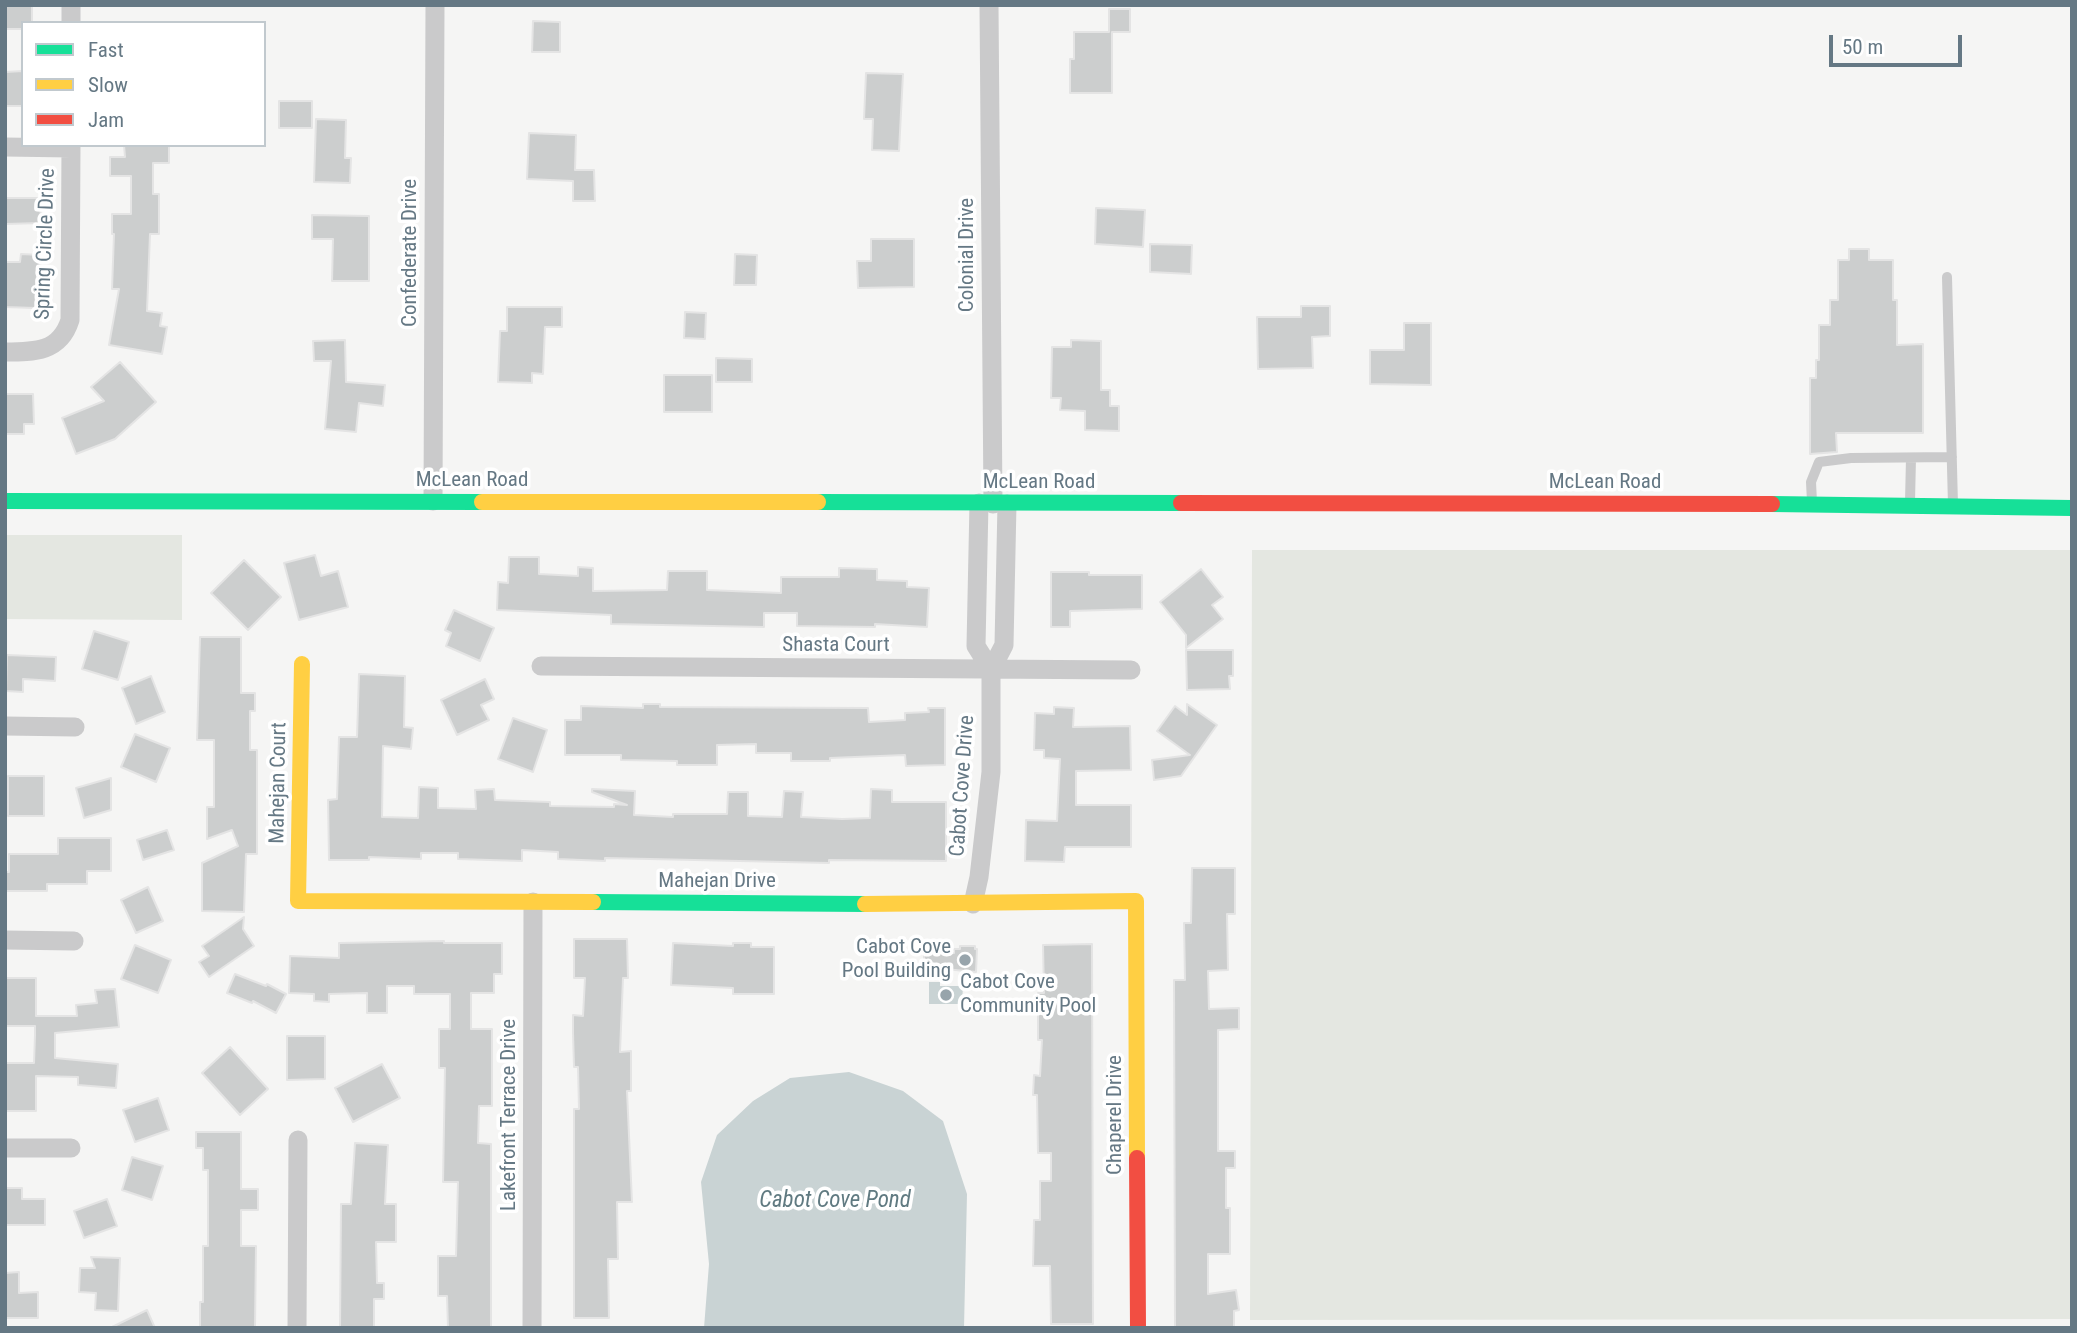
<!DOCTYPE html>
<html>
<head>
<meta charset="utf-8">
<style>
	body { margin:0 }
	#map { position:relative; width:2077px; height:1333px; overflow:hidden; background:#f5f5f4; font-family:"Roboto Condensed",sans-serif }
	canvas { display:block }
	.frame { position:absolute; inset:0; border:7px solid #657884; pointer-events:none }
	.legend { position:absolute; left:21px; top:21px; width:245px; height:126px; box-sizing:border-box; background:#fff; border:2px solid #c1c9ce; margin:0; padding:9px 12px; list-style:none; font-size:21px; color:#657884 }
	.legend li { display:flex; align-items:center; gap:14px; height:35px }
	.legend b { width:35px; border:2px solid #c1c9ce }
	.scale { position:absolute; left:1829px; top:35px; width:133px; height:32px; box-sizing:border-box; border:4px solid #657884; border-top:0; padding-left:9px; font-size:21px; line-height:24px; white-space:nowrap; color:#657884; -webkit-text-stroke:5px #fff; paint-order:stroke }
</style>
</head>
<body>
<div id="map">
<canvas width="2077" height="1333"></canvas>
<div class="frame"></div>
<ul class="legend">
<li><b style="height:9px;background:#16e098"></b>Fast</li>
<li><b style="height:9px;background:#ffcf43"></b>Slow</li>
<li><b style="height:9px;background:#f24e42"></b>Jam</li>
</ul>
<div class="scale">50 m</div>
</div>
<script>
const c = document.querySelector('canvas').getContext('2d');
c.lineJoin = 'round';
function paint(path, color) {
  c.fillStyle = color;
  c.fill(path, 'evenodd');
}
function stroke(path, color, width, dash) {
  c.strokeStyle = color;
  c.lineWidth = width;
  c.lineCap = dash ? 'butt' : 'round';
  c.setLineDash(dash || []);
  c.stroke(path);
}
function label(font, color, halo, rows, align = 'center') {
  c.font = font + ' "Roboto Condensed",sans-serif';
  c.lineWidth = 7;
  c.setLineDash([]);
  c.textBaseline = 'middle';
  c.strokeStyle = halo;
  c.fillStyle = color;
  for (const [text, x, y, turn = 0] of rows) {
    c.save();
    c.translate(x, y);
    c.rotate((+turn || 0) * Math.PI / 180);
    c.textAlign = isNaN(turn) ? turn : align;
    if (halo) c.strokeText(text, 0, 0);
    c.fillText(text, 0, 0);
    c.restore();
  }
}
const green = new Path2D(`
	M5,535H182V620L5,619Z
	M1252,550H2072V1319L1250,1320Z`);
const water = new Path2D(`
	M929,982H940V986H963L962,1004H929Z
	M849,1072L903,1091L943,1121L967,1194L964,1328H704L709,1264L701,1182L717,1135L753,1101L790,1078Z`);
const building = new Path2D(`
	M5,5H32V23H23V29H5Z
	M1109,9H1130V32H1112V93H1070V59H1074V32H1109Z
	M533,21L560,22V52H532Z
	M23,71V106H5V72Z
	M866,73L903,74L899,151L872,150L873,119H864Z
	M279,101H312V128H279Z
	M316,119L346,120L345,158H351L350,183L314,182Z
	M529,133L576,135L575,170H594L595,201H573V181L527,179Z
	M124,145H169V163H153V194H159V234H150L147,311L162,313L160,326L167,327L162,354L109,345L119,289H112L114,234H112V214H131V176H110V157H125Z
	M5,198H40L41,223L5,224Z
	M1096,208L1145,210L1143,247L1095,244Z
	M312,215L369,216V281H332L333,239H312Z
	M871,239H914V287L858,288L857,261H871Z
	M1150,244L1192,245L1191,274L1150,272Z
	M1849,249H1869V260H1893V300H1897V345L1923,344V433H1836L1837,452L1810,454V378H1816V360H1819V325H1830V300H1838V260H1849Z
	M21,254L41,255L40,275H37L35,308L5,307V262H20Z
	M735,254L757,255L756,285H734Z
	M1301,306H1330V336L1312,337L1313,368L1258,369L1257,317H1301Z
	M507,307H562V327H545L543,374L532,373V383L498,382L500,331H507Z
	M685,312L706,313L705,339L684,338Z
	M1404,323H1431V385L1370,384V350H1404Z
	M345,340L346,382L385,385L383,406L359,403L356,432L325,429L331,361H314L313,341Z
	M1071,340L1101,341V390H1110V406H1119V431L1085,430V411L1060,410L1061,398H1051L1052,347H1071Z
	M716,358L752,359V382H716Z
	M120,362L156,402L115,439L76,454L62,418L104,401L91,387Z
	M664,375H712V412H664Z
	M5,394H33L34,424H24V434H5Z
	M315,555L321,576L338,571L348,607L299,620L284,563Z
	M509,557H539V574L578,576V567L593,568V591L667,590L668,571H707V590L781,593V577H839V568L877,569V580L907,581V587L929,588L927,627L875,624V627L797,626V613H764V627L611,624V615L497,610L498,582L508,583Z
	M244,560L281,597L248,630L211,593Z
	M1201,569L1223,597L1212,605L1223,619L1186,648V635L1160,602Z
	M1051,572H1089V575H1142V609L1070,611V627H1051Z
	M454,610L494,628L480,661L446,646L451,633L445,630Z
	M94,631L129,642L118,680L82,669Z
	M200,637H241V693H255V711H250V750H257V854H246L244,912L202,911V863L238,846L232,830L207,839V807H214V740H197Z
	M1186,650H1233V676H1229L1230,689L1187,690Z
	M7,655L56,657L55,681L23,679V692L6,691Z
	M359,674L405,676L404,727L413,728L411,749L383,746L382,817L418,818L419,787L438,788V808L476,809L475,790L494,789L495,800L550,802V806L614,807V804L627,805L592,792V789L635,791L634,815L673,817V814H727L728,792H748V816L782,817L784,791L803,792L801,817L842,819L870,818L871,789L892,790V802H946V861L829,860V863L605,858V861L558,859V852L522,850V861L458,859V853H421V859L369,857V860H329L328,800L337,799L339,737H357Z
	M151,676L165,712L136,724L122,688Z
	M485,679L494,699L481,705L489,720L457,735L441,700Z
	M643,704H660V707L868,708L869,722L905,720V713L929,712L928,708H945V765L906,766L905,755L830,758V761H791V753H756V744L717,745V765H677V761L621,760V755H565V720H581V706L643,708Z
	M1187,704L1217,725L1181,776L1154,780L1152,760L1190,755L1157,731L1175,706L1187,715Z
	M1054,707L1074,708L1073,727L1130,726L1131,770L1076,771V805H1131V847H1065L1064,862L1025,861L1026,820L1057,821L1060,759L1044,758V750H1034L1035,713L1054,714Z
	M513,718L547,730L533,772L498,759Z
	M135,734L170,748L156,782L121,767Z
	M8,776H44V816H8Z
	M111,778V810L84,818L76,788Z
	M167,830L174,850L143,860L137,840Z
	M58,838H111V871H87V884H47V891H5V872H9V854H58Z
	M1192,868H1235V914H1227L1228,970L1208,971L1209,1009L1239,1008V1029L1218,1030V1151H1235V1168H1226V1208H1230V1254H1208V1294L1236,1290L1239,1310L1234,1311V1328H1175L1174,980H1185L1184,923H1191Z
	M148,887L163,921L136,933L121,900Z
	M244,917L243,929L254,946L209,977L199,962L209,956L202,946Z
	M574,939H627L628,978H623L620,1052L631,1051V1091H627L632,1202H617L618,1259H608L609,1318H574V1109H579L578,1067H574L573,1033V1015L583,1016L585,978H574Z
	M444,941V943H502V974H494V993H471V1029H492V1106H479L478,1143L491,1144V1328H448L447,1296H438V1256H456L458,1182H443L445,1068H439V1029H450V994H414V986H387V1013H367V993L329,994V1002L314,1001V994L289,993L290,956L339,958V943Z
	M673,943L733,946V943H751V947H774V994H733V988L671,985Z
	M1092,944L1093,1324H1051L1050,1266H1033L1034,1220H1040V1181H1051V1153H1038L1037,1095H1033L1034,1075L1040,1076L1042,1040H1038V993H1044L1043,945Z
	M135,945L171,960L158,993L121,979Z
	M960,946H975V949H977L976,972L924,967V952L954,953V949H960Z
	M235,974L266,986L267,984L286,994L276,1013L253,1001L252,1003L227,993Z
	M5,978H36V1016H77L76,1005L97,1003L95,990L115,989L119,1027L55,1033V1058L118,1064L116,1088L78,1085V1077L36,1076V1111H5V1063H34L35,1035V1026H5Z
	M287,1036H325V1079L287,1080Z
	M230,1047L268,1089L240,1115L202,1073Z
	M382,1064L400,1098L353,1122L335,1088Z
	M158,1098L169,1130L135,1142L123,1110Z
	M196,1132H241V1189H258V1210H241V1246H256L255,1328H200V1302H203V1246H208V1170H203V1148H196Z
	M355,1143L388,1145L385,1204H396V1242H376L377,1283H384V1299H374V1328H340L341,1204H351Z
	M132,1157L163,1166L152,1200L122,1190Z
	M5,1188H22V1199H45V1225H5Z
	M107,1199L117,1226L84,1238L74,1211Z
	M91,1257L120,1258L118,1311L95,1310L96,1293L79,1292L80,1268H95Z
	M19,1272V1293L38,1292V1318H5V1273Z
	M147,1310L155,1328H110Z`);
const lane = new Path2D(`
	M1947,277L1953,505
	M1812,502L1811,482L1819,462L1851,458L1952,457
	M1910,502L1911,458`);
const street = new Path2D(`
	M71,5V23
	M989,5L993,504
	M5,147L71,148
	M5,352C35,352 60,352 70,320L71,145
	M433,501L435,5
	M541,666L1131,670
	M991,670L1004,645L1007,504
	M5,726L75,727
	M973,904L979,877L991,772V670L976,646L979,503
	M5,940L74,941
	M5,1148H71
	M297,1328L298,1140
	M532,1328L533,902`);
const fast = new Path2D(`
	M5,501L482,502
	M818,502L1181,503
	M1772,504L2072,508
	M593,902L865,904`);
const slow = new Path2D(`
	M482,502H818
	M302,664L298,901L593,902
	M865,904L1136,901L1137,1158`);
const jam = new Path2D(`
	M1181,503L1772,504
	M1137,1158L1138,1328`);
const markers = [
	[965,960,7,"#97a4ab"],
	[946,995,7,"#97a4ab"]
];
const streetNames = [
	["Spring Circle Drive",46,244,-88],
	["Confederate Drive",411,253,-90],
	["Colonial Drive",968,255,-90],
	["McLean Road",472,481],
	["McLean Road",1039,483],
	["McLean Road",1605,483],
	["Shasta Court",836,646],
	["Mahejan Court",279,783,-89],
	["Cabot Cove Drive",963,786,-86],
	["Mahejan Drive",717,882],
	["Lakefront Terrace Drive",510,1115,-90],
	["Chaperel Drive",1116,1115,-90]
];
const poiNames = [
	["Cabot Cove",951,948],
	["Pool Building",951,972],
	["Cabot Cove",960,983,"left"],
	["Community Pool",960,1007,"left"]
];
const waterNames = [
	["Cabot Cove Pond",835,1201]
];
paint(green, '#e4e7e1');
paint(water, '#c9d3d4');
paint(building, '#cccece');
stroke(building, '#e4e4e4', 2);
stroke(lane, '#cacacb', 10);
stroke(street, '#cacacb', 19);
stroke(fast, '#16e098', 16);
stroke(slow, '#ffcf43', 16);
stroke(jam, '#f24e42', 16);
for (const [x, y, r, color] of markers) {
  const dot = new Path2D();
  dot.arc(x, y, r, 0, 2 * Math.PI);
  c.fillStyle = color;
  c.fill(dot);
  stroke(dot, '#fff', 2.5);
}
label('21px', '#657884', '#fff', streetNames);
label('21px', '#657884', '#fff', poiNames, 'right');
label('italic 23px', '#607a81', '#fff', waterNames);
</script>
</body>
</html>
